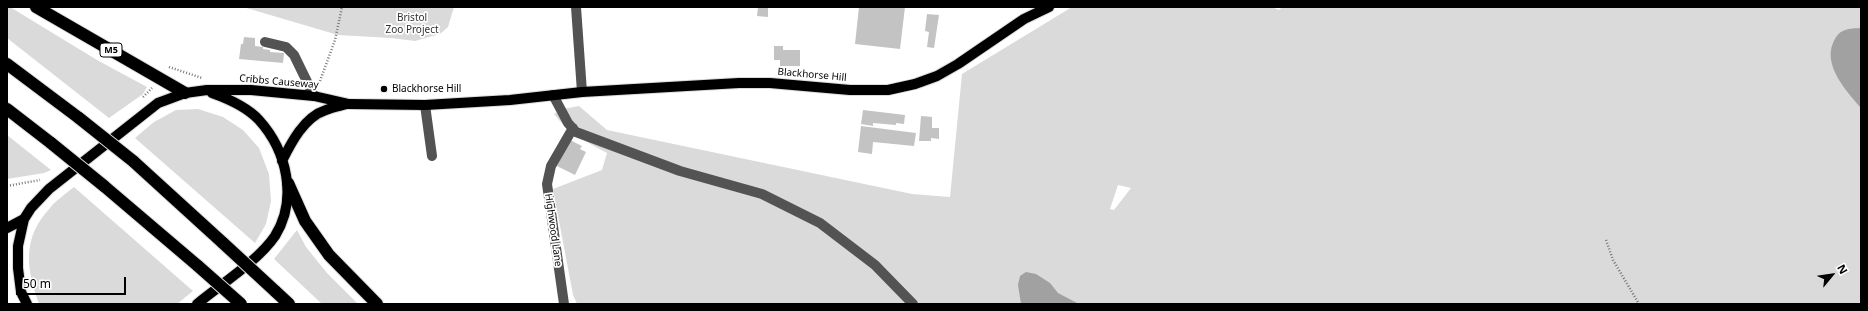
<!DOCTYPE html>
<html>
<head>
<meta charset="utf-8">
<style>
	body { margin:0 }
	#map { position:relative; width:1868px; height:311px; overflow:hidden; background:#fff; font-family:"Noto Sans",sans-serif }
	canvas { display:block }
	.frame { position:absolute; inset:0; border:8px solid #000; pointer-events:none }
	.north { position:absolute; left:1812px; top:255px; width:40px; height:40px; -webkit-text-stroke:3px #fff; paint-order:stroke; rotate:61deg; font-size:11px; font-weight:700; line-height:16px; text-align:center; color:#000 }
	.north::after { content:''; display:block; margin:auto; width:14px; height:18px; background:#000; clip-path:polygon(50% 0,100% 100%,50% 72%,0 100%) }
	.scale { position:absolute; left:16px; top:277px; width:110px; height:18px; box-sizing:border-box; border:2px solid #000; border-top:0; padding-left:5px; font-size:12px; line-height:14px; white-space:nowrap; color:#000; -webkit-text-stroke:3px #fff; paint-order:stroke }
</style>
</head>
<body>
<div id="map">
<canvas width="1868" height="311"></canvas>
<div class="frame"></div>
<div class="north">N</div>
<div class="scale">50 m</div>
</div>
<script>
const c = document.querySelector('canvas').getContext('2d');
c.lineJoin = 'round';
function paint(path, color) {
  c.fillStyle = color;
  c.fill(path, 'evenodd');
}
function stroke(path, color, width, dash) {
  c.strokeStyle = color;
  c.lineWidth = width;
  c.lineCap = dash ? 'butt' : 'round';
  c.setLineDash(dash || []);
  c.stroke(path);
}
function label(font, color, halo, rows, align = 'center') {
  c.font = font + ' "Noto Sans",sans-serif';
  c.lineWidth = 3.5;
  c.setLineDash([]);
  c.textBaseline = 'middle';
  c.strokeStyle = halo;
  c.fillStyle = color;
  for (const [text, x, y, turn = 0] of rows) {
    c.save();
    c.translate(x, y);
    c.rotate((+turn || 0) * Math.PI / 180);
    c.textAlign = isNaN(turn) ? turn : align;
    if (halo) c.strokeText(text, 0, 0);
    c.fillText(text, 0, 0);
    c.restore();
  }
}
const green = new Path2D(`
	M7,7H10L97,60L147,87L143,94L109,118L7,38Z
	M243,7H454L448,27L440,34L415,41L391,38L338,35Z
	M1072,7H1275L1274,8L1279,10L1282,7H1861V304H577L573,295L553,189L602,170L607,153L570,133L554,114L563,109L579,106L607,130L912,194L950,197L962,74ZM1118,185L1131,188L1114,210L1110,209Z
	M198,109L223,117L243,130L259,148L269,174L271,201L266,224L255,243L135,138L154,122L176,110Z
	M7,135L51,170L44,173L7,179Z
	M74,187L193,291L177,304H39C26,268 22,238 50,208C56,200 66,194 74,187Z
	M297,230L306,247L327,273L358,304H322L274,259Z`);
const water = new Path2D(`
	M1860,28L1861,29V108C1847,92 1823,66 1833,43C1839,29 1846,29 1860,28Z
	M1026,272L1036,274L1050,283L1058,293L1079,304H1021L1018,285L1020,276Z`);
const building = new Path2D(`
	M758,7H768V17L757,16Z
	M859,7H905L900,49L855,44Z
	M927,14L939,15L934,48L927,47L929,32L925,31Z
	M244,37L255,38V46L263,47V49L270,50V52L284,53L283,63L239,59L241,44H243Z
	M774,46H783V50H800V66H780V60H774Z
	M863,110L905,115L904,124L896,123V125L873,123V126L861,124Z
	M921,116L932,117V128H939V139L931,138V141H919Z
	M861,126L916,133L914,146L873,142L872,154L858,152Z
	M570,140L582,146L580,149L586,152L575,175L557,166Z`);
const path = new Path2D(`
	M169,67L202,78
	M320,81L335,40L342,7
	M143,97L152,88
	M7,186L40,180
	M1606,240L1613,260L1639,304`);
const minor = new Path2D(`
	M576,7L582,92
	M265,42L286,47L294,55L314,96
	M553,95L568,123L576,132L680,171L762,194L820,223L875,265L913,304
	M425,105L432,156
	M564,304L547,184L551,166L573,128`);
const major = new Path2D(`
	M282,161C291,143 304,117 326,110C332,107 340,106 347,104
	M7,228L24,219
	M27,304L21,292L18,268V246L24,219L31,208L49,189L158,103L185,93L207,90H251L314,96L349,104L425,105L510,100L582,92L739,83H770L850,90H888L915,84L937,76L958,64L1024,19L1049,7
	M197,304C221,284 258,261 275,236C298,199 287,151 259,120C247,107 229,99 212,93`);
const highway = new Path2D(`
	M36,7L185,93
	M7,64L79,118
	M7,109L51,143
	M133,161L223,243
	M288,183L305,221L329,255L377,304
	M104,186L198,266
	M275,291L289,304`);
const highwayBridge = new Path2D(`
	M79,118L133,161
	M51,143L104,186
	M223,243L275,291
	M198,266L241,304`);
const markers = [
	[384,89,4,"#000"]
];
const shields = [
	[111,50,22]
];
const shieldNames = [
	["M5",111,50]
];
const parkNames = [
	["Bristol",412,18],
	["Zoo Project",412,30]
];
const streetNames = [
	["Blackhorse Hill",812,75,5],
	["Cribbs Causeway",279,82,5],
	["Highwood Lane",553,230,82]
];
const poiNames = [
	["Blackhorse Hill",392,89]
];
paint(green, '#dadada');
paint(water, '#a1a1a1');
paint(building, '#c3c3c3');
stroke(major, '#dbdbdb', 12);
stroke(highway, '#dbdbdb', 14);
stroke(path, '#757575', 2.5, [1, 2]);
stroke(minor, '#535353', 10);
stroke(major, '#000', 10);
stroke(highway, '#000', 12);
stroke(highwayBridge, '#dbdbdb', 14, []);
stroke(highwayBridge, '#000', 12);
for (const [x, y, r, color] of markers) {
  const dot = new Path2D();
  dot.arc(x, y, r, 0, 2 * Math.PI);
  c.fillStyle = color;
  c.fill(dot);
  stroke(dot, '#fff', 1.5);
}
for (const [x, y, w] of shields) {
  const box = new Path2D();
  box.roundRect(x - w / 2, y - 7, w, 14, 3);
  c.fillStyle = '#fff';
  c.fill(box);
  stroke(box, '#000', 1);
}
label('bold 9px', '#000', null, shieldNames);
label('10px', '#313131', '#fff', parkNames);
label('10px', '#000', '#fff', streetNames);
label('10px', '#000', '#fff', poiNames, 'left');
</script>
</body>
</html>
